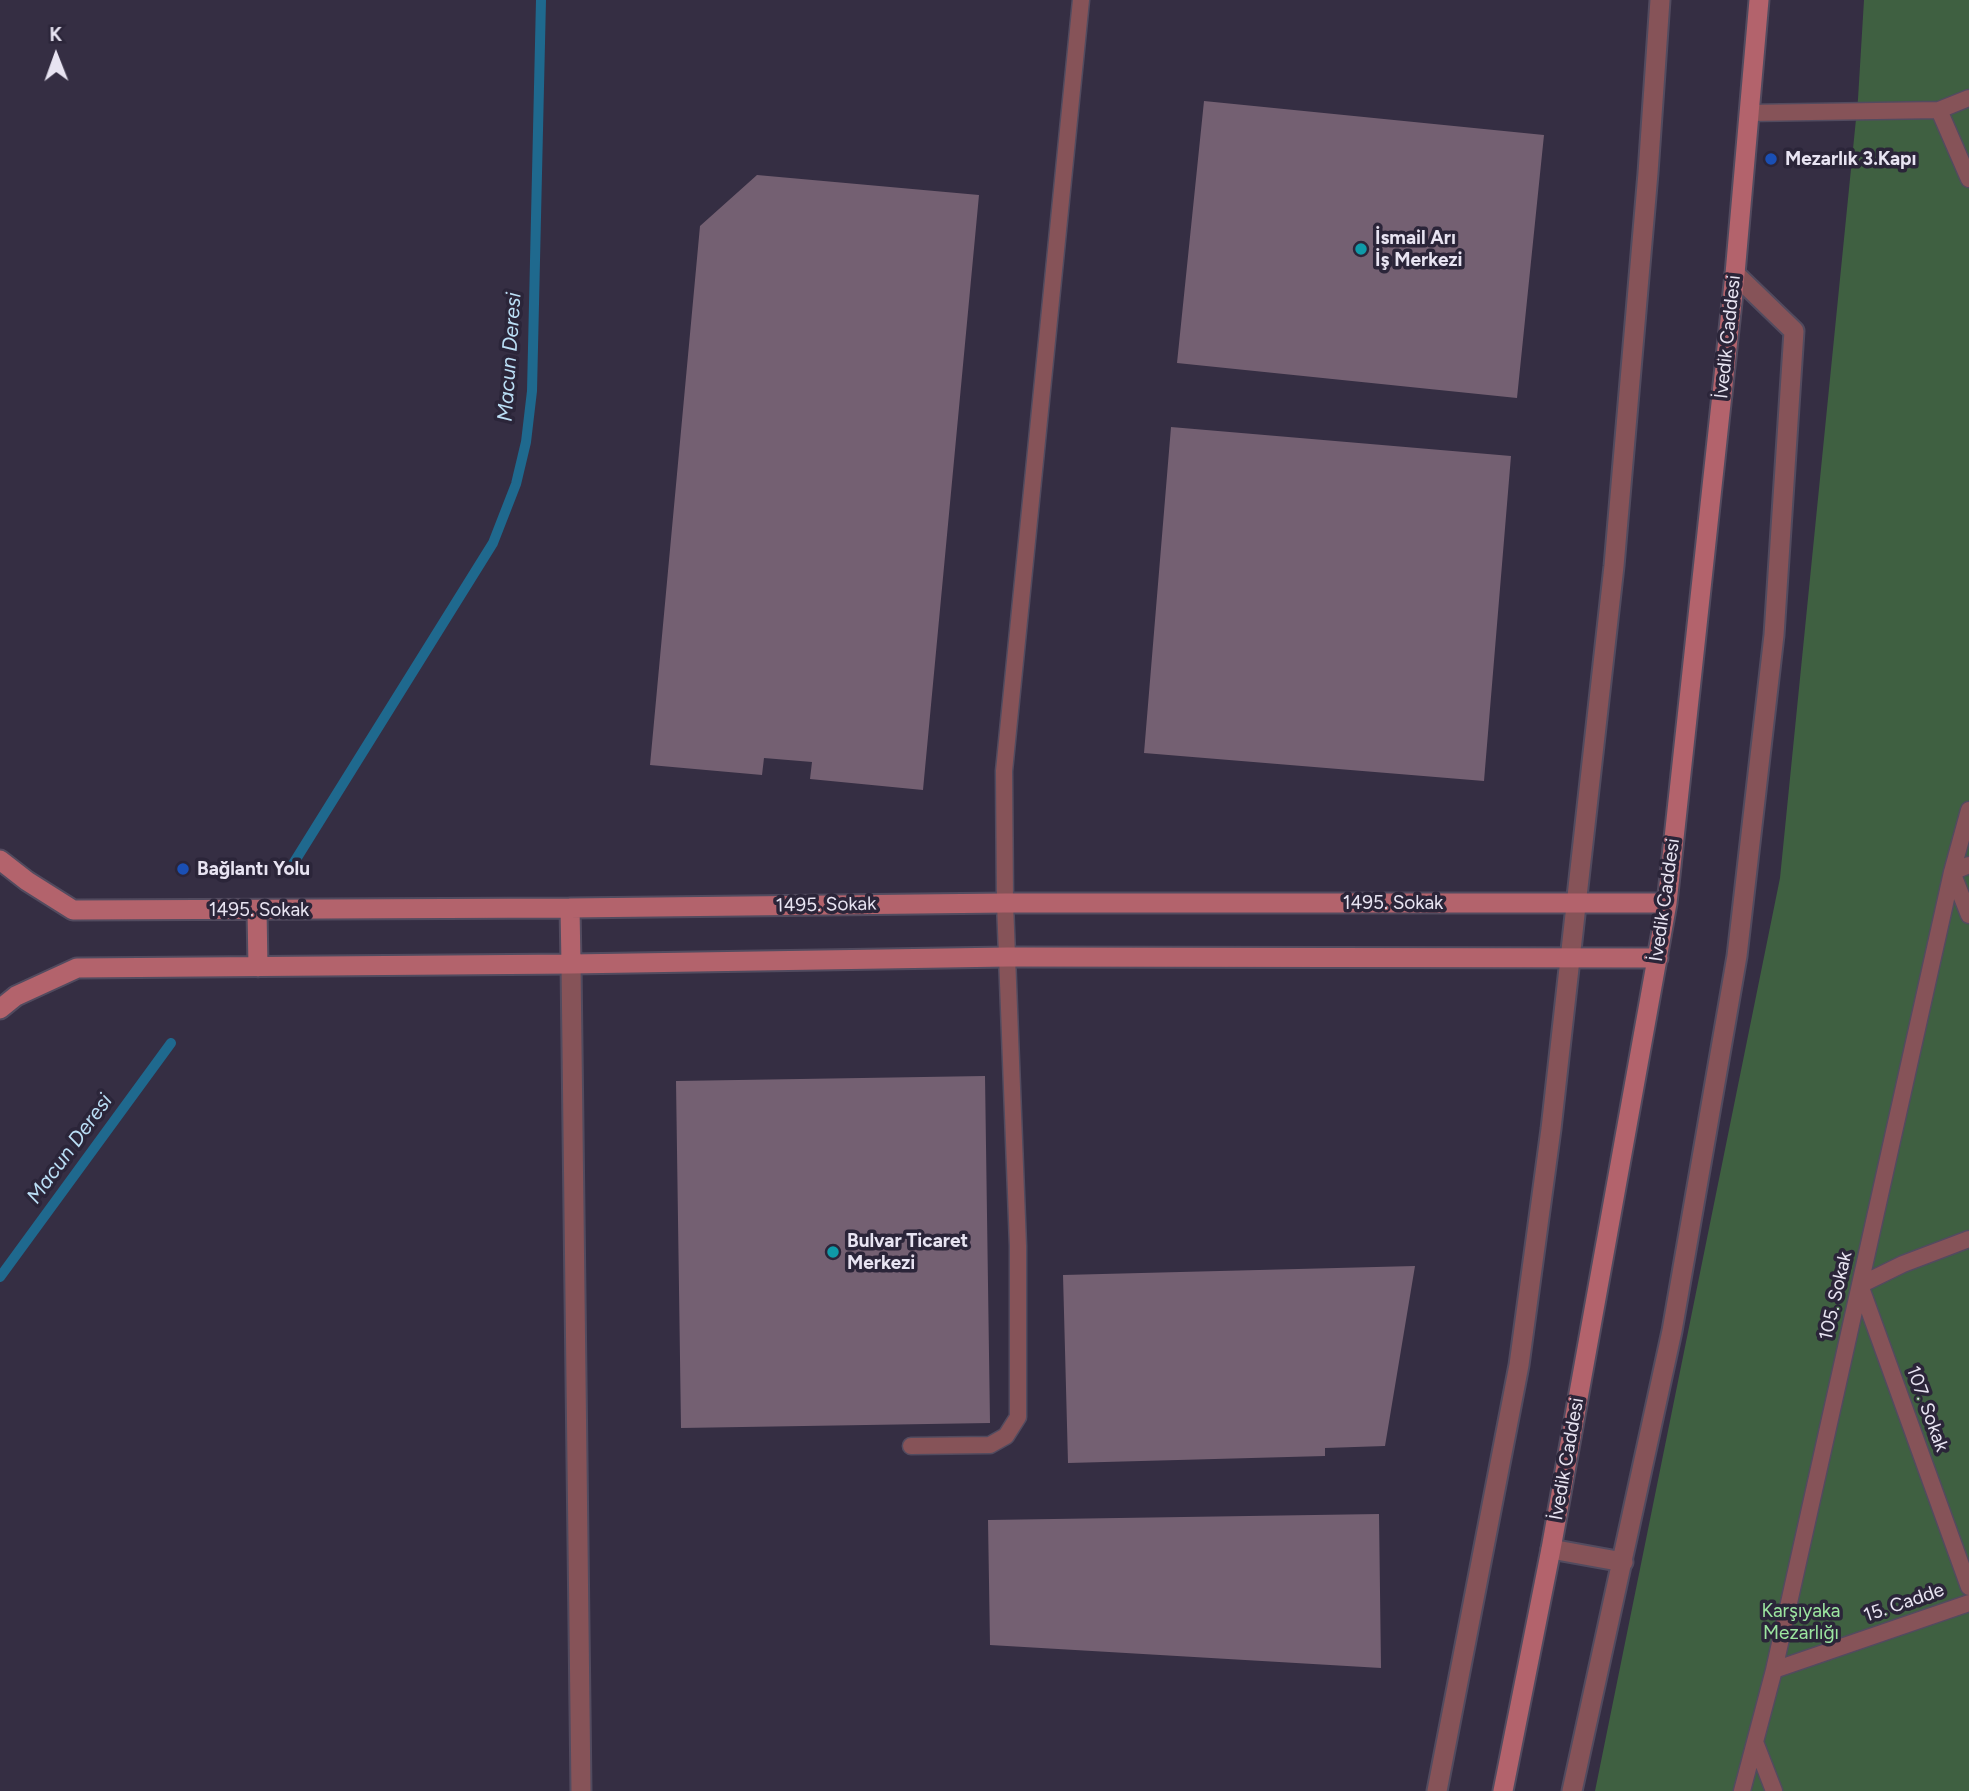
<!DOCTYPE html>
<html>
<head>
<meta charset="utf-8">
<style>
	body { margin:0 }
	#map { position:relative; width:1969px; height:1791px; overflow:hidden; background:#352e43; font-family:Figtree,sans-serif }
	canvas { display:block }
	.north { position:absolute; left:21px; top:21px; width:70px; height:70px; -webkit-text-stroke:5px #2b2539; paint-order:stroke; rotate:359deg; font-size:19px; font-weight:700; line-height:28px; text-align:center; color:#e8e4f2 }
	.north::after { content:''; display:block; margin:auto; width:24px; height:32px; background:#e8e4f2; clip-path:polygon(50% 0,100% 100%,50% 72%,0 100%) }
</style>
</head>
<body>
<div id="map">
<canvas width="1969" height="1791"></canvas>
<div class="north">K</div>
</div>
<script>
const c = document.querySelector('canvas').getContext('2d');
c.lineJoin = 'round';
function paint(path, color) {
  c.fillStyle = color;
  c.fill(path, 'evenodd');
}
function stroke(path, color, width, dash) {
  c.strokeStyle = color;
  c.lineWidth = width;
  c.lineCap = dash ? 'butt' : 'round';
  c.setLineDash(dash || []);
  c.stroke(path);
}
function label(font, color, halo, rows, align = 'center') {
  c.font = font + ' Figtree,sans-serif';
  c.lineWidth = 7;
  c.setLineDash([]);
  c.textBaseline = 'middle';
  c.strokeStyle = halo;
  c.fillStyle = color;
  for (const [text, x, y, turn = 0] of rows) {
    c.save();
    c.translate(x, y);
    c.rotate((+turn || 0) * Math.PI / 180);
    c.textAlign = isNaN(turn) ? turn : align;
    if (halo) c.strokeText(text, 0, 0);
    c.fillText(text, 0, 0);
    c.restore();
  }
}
const green = new Path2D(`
	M1864,0H1969V1791H1595L1780,878L1858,99Z`);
const stream = new Path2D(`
	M293,864L493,543L516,484L526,442L532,391L541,0
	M0,1277L171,1043`);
const building = new Path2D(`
	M1204,101L1544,135L1517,398L1177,363Z
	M757,175L979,195L923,790L810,779L812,762L764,758L762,775L650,765L700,226Z
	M1171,427L1511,456L1484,781L1144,753Z
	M985,1076L990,1423L681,1428L676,1081Z
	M1415,1266L1385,1446L1325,1448V1456L1068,1463L1063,1275Z
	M1379,1514L1381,1668L990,1645L988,1520Z`);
const service = new Path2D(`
	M1939,110L1969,179
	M1749,113L1939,110L1969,98
	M1969,865L1952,872L1969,915
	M1969,1239L1903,1264L1860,1285L1969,1587
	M911,1446L990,1445L1006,1436L1018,1417V1246L1005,903L1004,771L1081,0
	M1774,1670L1969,1603
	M1755,1742L1774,1791
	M1742,1791L1774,1670L1952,872L1969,810`);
const minor = new Path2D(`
	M1551,1549L1623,1562
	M1437,1791L1519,1365L1551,1129L1614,566L1648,173L1660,0
	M1572,1791L1672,1331L1737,956L1774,635L1794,331L1735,274`);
const tertiary = new Path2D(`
	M571,964L581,1791`);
const secondary = new Path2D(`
	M0,860L27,881L73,910L570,908L1005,903H1667
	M570,908L571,964
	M257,910L258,967
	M0,1009L16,996L77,968L571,964L1007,957L1658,958
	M1503,1791L1551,1549L1667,903L1735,274L1759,0`);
const markers = [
	[1771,159,7,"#1a4fb4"],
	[1361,249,7,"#0f9aa8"],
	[183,869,7,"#1a4fb4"],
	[833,1252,7,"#0f9aa8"]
];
const poiNames = [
	["Mezarlık 3.Kapı",1785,159],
	["İsmail Arı",1375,238],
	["İş Merkezi",1375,260],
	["Bağlantı Yolu",197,869],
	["Bulvar Ticaret",847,1241],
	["Merkezi",847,1263]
];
const streetNames = [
	["İvedik Caddesi",1728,337,-84],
	["İvedik Caddesi",1665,900,-82],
	["1495. Sokak",1393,903],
	["1495. Sokak",826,905,-1],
	["1495. Sokak",259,910],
	["105. Sokak",1836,1296,-77],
	["107. Sokak",1927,1409,70],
	["İvedik Caddesi",1567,1459,-80],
	["15. Cadde",1904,1603,-19]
];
const parkNames = [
	["Karşıyaka",1801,1611],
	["Mezarlığı",1801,1633]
];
const waterNames = [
	["Macun Deresi",510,357,-86],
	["Macun Deresi",70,1149,-54]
];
paint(green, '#3f6041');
stroke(stream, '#1f698e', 10);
paint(building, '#746072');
stroke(service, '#524b5f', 19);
stroke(minor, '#524b5f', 23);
stroke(tertiary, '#524b5f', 23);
stroke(secondary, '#524b5f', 23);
stroke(service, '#865358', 16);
stroke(minor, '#865358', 19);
stroke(tertiary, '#865358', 19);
stroke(secondary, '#b3636c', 19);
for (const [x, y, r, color] of markers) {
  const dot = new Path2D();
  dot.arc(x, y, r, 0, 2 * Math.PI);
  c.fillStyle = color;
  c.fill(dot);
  stroke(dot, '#2b2539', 2.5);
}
label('bold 19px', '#e8e4f2', '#2b2539', poiNames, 'left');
label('19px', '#e8e4f2', '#2b2539', streetNames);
label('19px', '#9ce6a0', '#2b2539', parkNames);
label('italic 21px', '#badef5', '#2b2539', waterNames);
</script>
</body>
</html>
